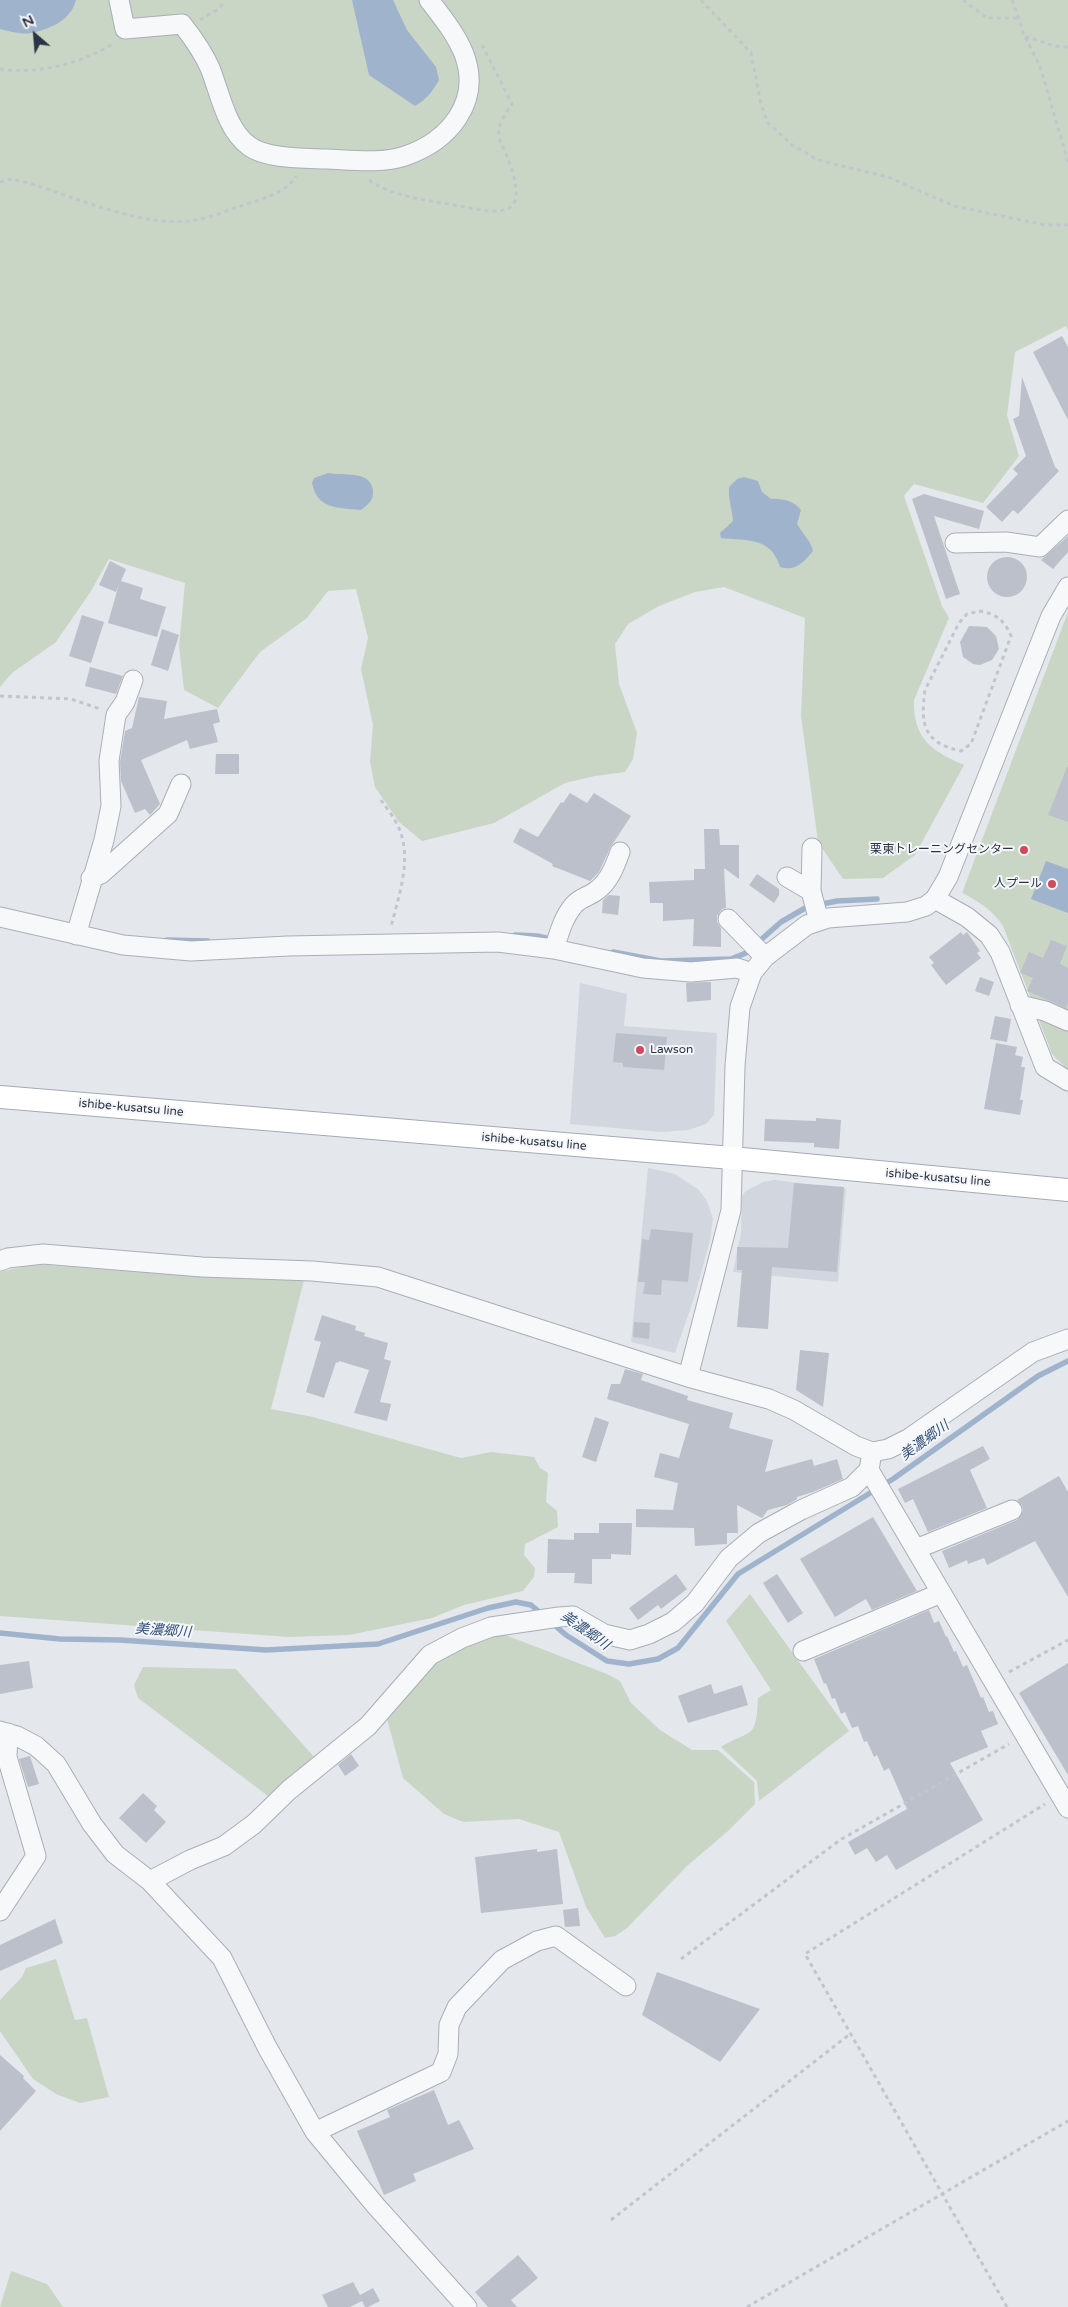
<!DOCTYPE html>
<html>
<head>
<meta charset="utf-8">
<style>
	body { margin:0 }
	#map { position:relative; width:1068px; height:2307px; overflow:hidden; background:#e4e7ec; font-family:"Varela Round",sans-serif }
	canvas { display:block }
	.north { position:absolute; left:10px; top:10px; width:50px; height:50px; -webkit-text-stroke:4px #f4f6f9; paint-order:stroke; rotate:333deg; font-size:14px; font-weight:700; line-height:20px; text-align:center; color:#2b3445 }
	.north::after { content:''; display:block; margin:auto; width:18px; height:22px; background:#2b3445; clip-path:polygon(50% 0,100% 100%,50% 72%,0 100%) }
</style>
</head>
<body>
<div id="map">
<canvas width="1068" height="2307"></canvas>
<div class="north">N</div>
</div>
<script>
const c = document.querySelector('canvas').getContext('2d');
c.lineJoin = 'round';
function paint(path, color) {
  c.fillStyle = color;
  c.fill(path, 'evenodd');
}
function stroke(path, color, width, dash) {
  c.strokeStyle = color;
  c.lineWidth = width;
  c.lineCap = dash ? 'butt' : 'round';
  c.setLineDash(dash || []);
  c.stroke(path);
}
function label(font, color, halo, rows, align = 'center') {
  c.font = font + ' "Varela Round","Noto Sans JP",sans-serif';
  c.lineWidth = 4;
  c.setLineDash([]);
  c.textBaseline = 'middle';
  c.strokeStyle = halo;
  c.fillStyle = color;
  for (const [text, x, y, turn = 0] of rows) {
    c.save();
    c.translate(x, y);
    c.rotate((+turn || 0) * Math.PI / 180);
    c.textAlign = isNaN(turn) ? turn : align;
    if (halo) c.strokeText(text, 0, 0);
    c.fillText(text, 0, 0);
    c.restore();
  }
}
const built = new Path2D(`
	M580,983L627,994L624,1026L717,1033L714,1115L706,1124L688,1130L661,1132L570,1124Z
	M648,1168L675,1174L699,1190L707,1201L713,1219L710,1240L695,1295L675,1353L631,1342Z
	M775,1180L846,1189L838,1282L733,1272L741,1233L742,1196L746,1191L763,1182Z`);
const green = new Path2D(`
	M0,0H1068V330L1066,326L1015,352L1007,415L1019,456L983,503L914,484L904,496L942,606L949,618L914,700C913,739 932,751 964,765L915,855L883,878L843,879L818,842L801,716L805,618L724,587L695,592L659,606L628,624L615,644L619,684L637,733L633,759L625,772L595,776L565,783L494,823L422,841L399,822L375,787L370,762L373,725L361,669L368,638L356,589L328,591L307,618L260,652L218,708L184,690L179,646L185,583L109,559L91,591L56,642L12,673L0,687Z
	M1068,612V1070L1052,1054L1003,926C992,910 980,902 962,893Z
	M35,1264L178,1275L304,1280L271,1409L313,1417L461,1458L491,1452L534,1457L540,1468L548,1473L546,1502L557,1511L558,1527L525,1544L524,1555L535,1568L534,1577L523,1591L464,1605L432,1618L349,1635L289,1637L0,1616V1272Z
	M750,1594L849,1731L759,1801L757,1781L721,1747C752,1728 756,1741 758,1698L771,1690L726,1621Z
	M505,1635L607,1674L620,1681L631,1703L660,1730L692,1750H718L754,1782L755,1804L728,1831L687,1866L627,1928L615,1936L605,1938L586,1907L559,1832L519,1819L463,1822L444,1814L403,1778L387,1719L436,1660L476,1639Z
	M143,1667L236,1669L315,1758L268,1796L138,1698L134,1685Z
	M56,1959L75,2020L87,2018L109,2097L80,2103L56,2094L33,2079L0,2031V2000L22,1977L26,1968Z
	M11,2271L47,2284L63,2307H0Z`);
const water = new Path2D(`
	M0,0H76C71,20 51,29 31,33C22,35 9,31 0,29Z
	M352,0H393L407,30L436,67L439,80C432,92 427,99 415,106L369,75Z
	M328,473C344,476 370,470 373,490C374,500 368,505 361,510C338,508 317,509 312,483L314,478Z
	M744,477L758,481L762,492L771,499C782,498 794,501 801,510L797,524C802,533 811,541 813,551C804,562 795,572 780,567C771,536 745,541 721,538L720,533L733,521C732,508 728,499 729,487L737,479Z
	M1046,861L1068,869V913L1031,899Z`);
const stream = new Path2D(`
	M515,935L537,936L555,940
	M167,940L208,941
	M613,952L661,961L731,959L746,953L781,922L807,907L837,901L877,899
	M552,1623L566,1635L607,1661L629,1664L658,1659L678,1648L738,1574L893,1479L1038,1376L1068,1361
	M0,1633L60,1639L120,1640L266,1650L378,1644L488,1608L516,1602L531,1605L543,1615`);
const building = new Path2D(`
	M1062,336L1068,347V420L1033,352Z
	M1022,377L1055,467L1059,471L1018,514L1013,510L1002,522L986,507L1018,474L1013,469L1026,456L1013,419L1019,416Z
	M924,494L984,511L979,529L934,516L960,594L946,599L912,499Z
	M1068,536V552L1053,569L1041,560Z
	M987 577a20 20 0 1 1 40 0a20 20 0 1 1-40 0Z
	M110,561L126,569L121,581L143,588L140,599L166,607L157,637L108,623L119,584L116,592L99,585Z
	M82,615L104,622L91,663L69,656Z
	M969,626L987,627L996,636L999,649L992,660L980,665L973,664L963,657L960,642Z
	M162,629L179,635L168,671L151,665Z
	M90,667L123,676L116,694L85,686Z
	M139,697L167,701L164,719L217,709L220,722L213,724L218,742L190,749L187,740L141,760L160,804L150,815L145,809L135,813L121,781L120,762L125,731L132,728Z
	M216,754H239V774H215Z
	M1067,767H1068V822L1048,815Z
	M570,793L587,803L594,793L631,816L610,848L599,872L590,881L552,866L553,864L513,842L520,828L538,837L561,802L563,803Z
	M704,829H719L720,845H739V879L724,868L726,908L722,909L717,916V922L721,928V947L693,946L694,919L663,921V903H650L649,882L694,880V869H705Z
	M757,874L779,889V895L774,903L749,885Z
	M609,895L620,896L618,915L602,913L603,900Z
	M961,932L963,935L967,932L980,951L977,953L981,958L946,985L931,965L934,963L929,957Z
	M1051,940L1067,946L1060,964L1068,968V1003L1066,1008L1027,991L1033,978L1020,973L1029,952L1043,958Z
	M980,977L994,982L989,996L975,991Z
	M704,982H711V1000L687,1002L686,983Z
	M995,1016L1011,1019L1007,1042L990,1039Z
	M616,1033L667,1037L664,1070L623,1067V1063L613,1062Z
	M996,1043L1017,1047L1015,1055L1023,1057L1021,1067H1025L1020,1100H1023L1020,1115L984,1109Z
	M816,1118L841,1120L839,1149L814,1147V1143L764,1141L765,1119L816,1121Z
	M794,1183L844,1187L837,1272L772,1267L768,1329L737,1327L742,1270H737V1247L788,1248Z
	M651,1229L693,1233L688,1282L662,1280L661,1295L643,1294L645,1282H638L642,1239L649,1240Z
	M322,1315L356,1326L355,1330L365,1333L364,1336L388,1343L384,1359L391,1361L380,1402L391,1404L387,1421L354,1413L369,1370L339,1361L338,1363L336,1362L324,1398L306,1392L321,1342L314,1340Z
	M634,1322L650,1323L649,1339L633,1337Z
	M800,1350L829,1353L823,1407L796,1390Z
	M625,1369L643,1374L641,1380L688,1396L687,1400L733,1413L729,1428L773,1440L765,1472L812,1459L814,1466L837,1459L843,1479L813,1492L797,1497V1499L787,1505L768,1510L762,1518L737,1505L738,1533H727V1544L695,1546L694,1528L636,1527V1509L673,1510L678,1483L654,1477L660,1453L679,1458L689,1424L607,1399L611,1384H620Z
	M595,1417L609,1422L596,1462L582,1457Z
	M983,1446L990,1459L970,1470L987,1508L928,1532L913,1499L905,1503L898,1489Z
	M1059,1476L1068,1492V1597L1035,1541L987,1565L984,1558L968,1564L967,1560L949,1568L942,1551L1017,1520L1023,1511L1022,1505L1017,1500Z
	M873,1517L917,1591L872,1610L866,1599L835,1617L800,1559Z
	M599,1523H632L631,1555L611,1554V1559H592V1584L574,1583L575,1573H547L548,1539L574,1540V1533H599Z
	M676,1574L687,1589L661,1609L658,1605L638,1620L629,1608Z
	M777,1574L803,1613L788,1623L763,1583Z
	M929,1610L934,1623L939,1621L946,1637L947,1636L954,1652L956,1651L963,1667L967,1665L981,1698L983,1697L989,1712L993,1711L998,1724L981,1731L988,1747L950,1763L983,1820L896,1870L887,1855L876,1862L867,1848L855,1855L848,1842L907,1809L889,1768L884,1771L877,1755L874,1757L867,1741L864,1742L858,1726L852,1728L845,1712L841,1714L835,1698L832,1699L826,1683L824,1684L814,1659Z
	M29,1661L33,1688L0,1694V1665Z
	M1068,1663V1775L1019,1693Z
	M711,1684L714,1694L742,1685L748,1705L688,1723L678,1696Z
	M351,1754L359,1766L345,1776L338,1765Z
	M30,1756L39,1784L28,1787L19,1759Z
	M143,1793L157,1806L154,1810L166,1822L146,1843L119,1818Z
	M537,1849V1852L557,1849L563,1904L481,1913L475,1857Z
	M578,1908L580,1926L565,1927L563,1910Z
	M55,1919L63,1943L0,1971V1945Z
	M657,1972L760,2009L720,2062L642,2015Z
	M0,2055L24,2076L23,2078L36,2091L0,2131Z
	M434,2090L448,2125L459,2120L474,2149L413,2174L416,2181L384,2195L357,2131L390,2117L387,2110Z
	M518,2255L538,2278L511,2300L517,2307H488L475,2292Z
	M353,2282L360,2295L373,2288L380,2301L368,2307H365L362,2301L350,2307H328L322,2295Z`);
const path = new Path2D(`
	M701,0L751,53L761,104L768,123L791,144L818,160L888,177L954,206L1045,225H1068
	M963,0L987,18H1018
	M1012,0L1025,37L1040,66L1068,162
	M200,20L220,8L224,0
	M1025,37C1041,40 1052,48 1068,47
	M0,69C37,75 83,63 114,43
	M369,180C395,198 428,200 459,206C502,214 529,219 510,164C507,155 501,145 499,136C497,124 506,113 512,104L481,43
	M0,182L12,179L29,183C77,198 146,229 196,220C213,217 231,209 247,204C264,198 286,193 296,176
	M979,611C997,614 1004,620 1011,636L971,744L961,751C924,743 920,725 925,690L959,623L967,614Z
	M0,696L71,699L100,709
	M381,800C388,810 398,822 401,834C411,863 398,898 391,927
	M1009,1672L1068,1640
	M681,1959L840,1840L1009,1744
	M611,2220L850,2034
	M747,2307L1068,2121
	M1007,2307L805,1954L1045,1804`);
const minor = new Path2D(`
	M119,0L125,29L182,24C193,38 203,52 210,68C220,93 226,129 249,146C266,159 304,158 326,159C351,160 381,164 405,156C449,141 482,102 464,54C456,34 442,17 429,0
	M955,543L1006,542L1040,547L1068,520
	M787,877L811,891L819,921
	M91,878L101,874L168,814L181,784
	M811,891L812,848
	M935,899L967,917L989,935L1000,952L1045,1067L1068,1081
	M0,917L123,945L191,951L288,946L498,942L554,949L643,968L691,972L737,968L752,973
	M728,919L765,957
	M76,935L104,840L111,806L109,761L116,715L125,702L133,680
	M554,949C559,934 563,918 573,906C579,898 588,897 596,891C609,882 615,866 620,852
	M1020,1005L1045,1011L1068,1021
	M0,1261L8,1258L43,1254L202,1267L312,1271L378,1277L688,1377L769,1399L794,1410L856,1446L872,1452L888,1449L908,1439L1033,1352L1068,1339
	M688,1377L731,1210L735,1066L740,1007L752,973L765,957L807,925L828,918L907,912L926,906L935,899L948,877L1051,616L1068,587
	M871,1458L869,1470L1068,1808
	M916,1549L1012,1510
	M803,1651L941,1593
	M0,1731L17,1736L36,1746L56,1764L92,1824L115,1854L150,1881L222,1958L267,2047L315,2132L376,2206L467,2307
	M150,1881L190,1860L224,1846L254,1824L289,1790L368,1726L430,1655L462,1638L491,1627L559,1617L573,1616L604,1634L630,1640L649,1634L673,1622L695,1603L729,1558L759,1533L801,1510L852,1487L869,1470
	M0,1911L36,1856L7,1757L8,1733
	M315,2132L441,2072L448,2054L449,2025L457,2007L502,1960L537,1941L556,1936L626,1986`);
const major = new Path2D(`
	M0,1097L732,1158L1068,1190`);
const markers = [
	[1024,850,5,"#d1495b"],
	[1052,884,5,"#d1495b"],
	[640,1050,5,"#d1495b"]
];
const poiNames = [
	["栗東トレーニングセンター",1014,850],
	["人プール",1042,884],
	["Lawson",650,1050,"left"]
];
const streetNames = [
	["ishibe-kusatsu line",131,1108,5],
	["ishibe-kusatsu line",534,1142,5],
	["ishibe-kusatsu line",938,1178,5]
];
const waterNames = [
	["美濃郷川",925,1441,-36],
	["美濃郷川",163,1631,4],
	["美濃郷川",585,1631,35]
];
paint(built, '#d2d6de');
paint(green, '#c9d6c5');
paint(water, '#9fb4cc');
stroke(stream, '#9fb4cc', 5.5);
paint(building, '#bbc0ca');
stroke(minor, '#a9aeb7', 21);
stroke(major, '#a3abb8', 24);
stroke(path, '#c2c5cb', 3, [4, 4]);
stroke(minor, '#f7f8fa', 19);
stroke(major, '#fff', 22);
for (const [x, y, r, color] of markers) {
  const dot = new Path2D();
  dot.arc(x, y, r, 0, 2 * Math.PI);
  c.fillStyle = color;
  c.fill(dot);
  stroke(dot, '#f4f6f9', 2);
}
label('12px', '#2b3445', '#f4f6f9', poiNames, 'right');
label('12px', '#2b3445', '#f4f6f9', streetNames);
label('italic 14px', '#34527a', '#f4f6f9', waterNames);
</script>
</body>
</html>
